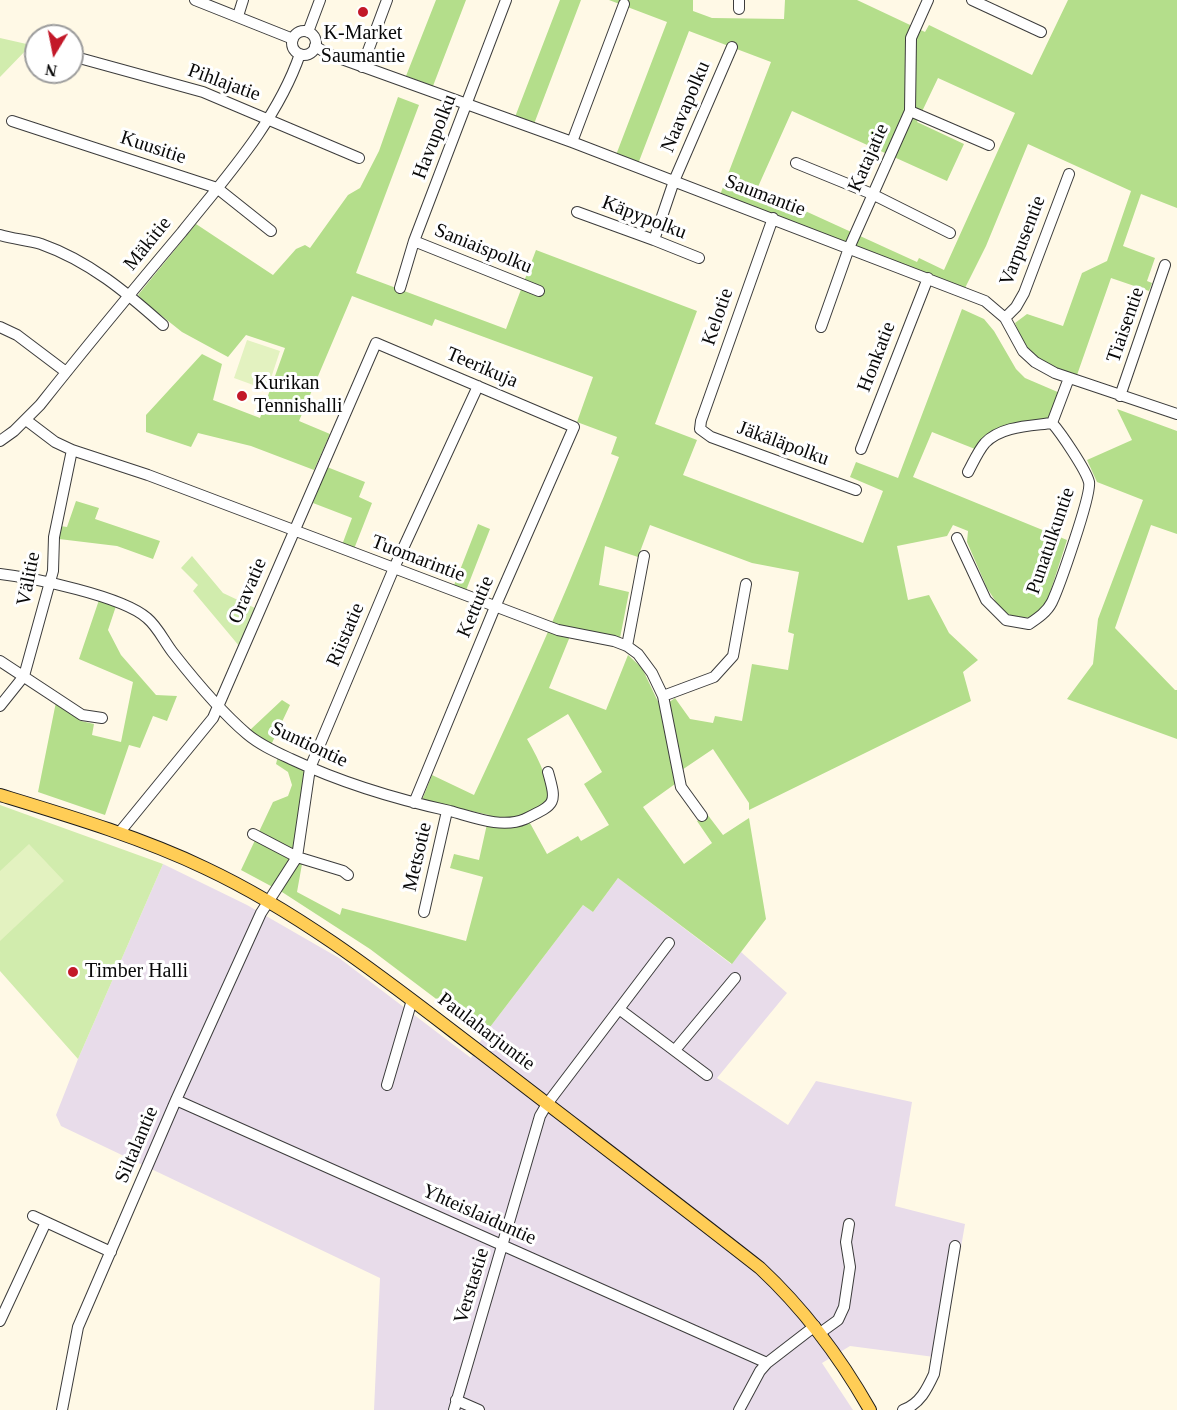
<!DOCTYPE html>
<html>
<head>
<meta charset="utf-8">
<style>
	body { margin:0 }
	#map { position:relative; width:1177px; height:1410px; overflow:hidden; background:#fff9e6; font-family:Georgia,serif }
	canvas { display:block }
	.north { position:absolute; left:24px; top:24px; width:60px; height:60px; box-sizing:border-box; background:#fff; border:2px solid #9d9d9d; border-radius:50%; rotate:190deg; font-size:16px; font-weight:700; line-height:24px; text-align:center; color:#090909 }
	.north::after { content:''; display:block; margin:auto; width:21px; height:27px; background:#c31829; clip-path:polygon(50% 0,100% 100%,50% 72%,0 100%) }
</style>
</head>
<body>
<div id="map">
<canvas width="1177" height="1410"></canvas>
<div class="north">N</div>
</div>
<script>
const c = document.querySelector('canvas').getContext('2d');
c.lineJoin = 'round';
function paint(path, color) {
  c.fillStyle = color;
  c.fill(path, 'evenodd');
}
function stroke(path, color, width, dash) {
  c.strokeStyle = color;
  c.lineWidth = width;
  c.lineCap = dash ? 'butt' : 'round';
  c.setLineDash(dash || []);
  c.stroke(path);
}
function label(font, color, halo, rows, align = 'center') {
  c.font = font + ' Georgia,serif';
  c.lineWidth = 6;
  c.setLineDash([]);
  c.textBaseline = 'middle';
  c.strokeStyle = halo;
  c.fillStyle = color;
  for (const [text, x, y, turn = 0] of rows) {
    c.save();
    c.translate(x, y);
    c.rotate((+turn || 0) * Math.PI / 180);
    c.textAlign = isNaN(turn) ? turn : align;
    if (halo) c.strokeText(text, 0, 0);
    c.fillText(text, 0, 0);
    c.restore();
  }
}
const industrial = new Path2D(`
	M163,864L247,905L339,958L471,1058L484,1035L583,905L593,912L618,878L731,964L741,952L787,993L717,1078L788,1125L816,1081L912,1102L895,1206L965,1224L942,1358L850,1346L822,1363L853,1410H374L380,1278L61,1126L56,1115L78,1059Z`);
const green = new Path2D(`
	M0,38L31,45L0,77Z
	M192,556L223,593L257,609L240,647L193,591L198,585L181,568Z
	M0,805L163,864L78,1059L0,971Z`);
const forest = new Path2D(`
	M436,0H466L433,86L406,76Z
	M560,0H581L534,124L515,117Z
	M609,0H693V11L712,18L784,19L785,0H857L925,32L929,25L1032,75L1068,0H1177V208L1141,194L1123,246L1155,258L1147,281L1152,283L1149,291L1111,278L1077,375C1043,364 1029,359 1015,323L1027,314L1063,326L1082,273L1107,261L1131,191L1028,144L986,246L965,288L720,195L771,62L689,31L638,164L616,155L667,22ZM938,78L1015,113L944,270L919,258L917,262L757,189L792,111L947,181L964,144L917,122Z
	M398,97L419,105L356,273L506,329L536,250L697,311L655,424L697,440L683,475L863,543L883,491L850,477L856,462L898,478L962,309L984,319L994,331L1016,369L1025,378L1060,393L1049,421C1021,424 991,423 975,449L932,432L913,477L1067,540L1047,602L1039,611L1031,617L1018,618L1008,614L998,605L987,588L967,542L968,531L953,525L947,536L897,546L908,600L929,595L949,633L978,660L963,672L971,701L749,810V803L713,749L673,776L675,784L643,807L684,864L712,843L697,821L707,814L723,835L749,818L766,919L732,964L618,878L593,912L583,905L484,1035L370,949L282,892L241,870L273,802L288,796L292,785L288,772L276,764L278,756L305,769L295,844L290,856L302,864L297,892L340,915L342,908L466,941L483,877L450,868L454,854L479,860L489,815L422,800L432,775L474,795C526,684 576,572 619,457L611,454L617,437L577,422L593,377L435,319L432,326L352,296L299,421L330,434L314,470L251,446L198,433L191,447L146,432V415L202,354L222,364L213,400L260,418L285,348L246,335L228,357L182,332L143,301L138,295L196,224L273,275L296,249L305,245L310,248L348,195L360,188L379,151ZM650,525L752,563L799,572L788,632L794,634L788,670L752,664L742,721L715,716L713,723L690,719L675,698L661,708L642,668L628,655L606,710L549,688L573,629L620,638L629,592L599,585L605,546L638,557ZM568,714L602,772L584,784L609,825L581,841L578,836L547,854L525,814C532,811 542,808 546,802C555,788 534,751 527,739Z
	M1117,409L1177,431V534L1151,525L1115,628L1175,690H1177V739L1067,699L1093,664L1098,619L1143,500L1097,482L1087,460L1132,440Z
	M327,467L365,482L359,497L372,503L354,549L342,545L352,518L313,503Z
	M76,501L99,508L95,519L160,541L153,559L117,546L59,539L60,526L67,527Z
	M478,524L490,529L465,593L453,588Z
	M99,600L116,606L108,630L121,655L156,695L177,696L167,721L153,716L140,748L129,745L105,815L38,792L56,702L81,721L94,724L92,735L121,742L133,682L79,659Z
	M282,700L290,705L271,745L261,740L250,730Z`);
const pitch = new Path2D(`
	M247,340L280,351L267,390L234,378Z
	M29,844L64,881L0,941V871Z`);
const minor = new Path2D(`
	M195,0L293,39
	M739,0V9
	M972,0L1041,32
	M238,16L243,0
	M292 43a12 12 0 1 1 24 0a12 12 0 1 1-24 0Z
	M308,32L320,0
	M315,46L328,54L572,142L985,301L1005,318L1023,351L1035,362L1055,373L1177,414
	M72,56L203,92L359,158
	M362,67L387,0
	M910,111L989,145
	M12,121L217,188L271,231
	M572,142L624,4
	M796,163L872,194L950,233
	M577,212L654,240L699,258
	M773,218L701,421L700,429L711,437L856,490
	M0,235C13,239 28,240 41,244C89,261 126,292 163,325
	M654,240L674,181L732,47
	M414,241L539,291
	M400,288L414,241L506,0
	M1005,318L1016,307L1024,293L1069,174
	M0,327L17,335L66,372
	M821,327L849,248L910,111L911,38L928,0
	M1120,396L1165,265
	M26,420L55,442L72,450L148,475L558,630L614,641L627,646L638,654L652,673L663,696L681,787L702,816
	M0,441L14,431L40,405C86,347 134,289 182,232C226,177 277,121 300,54
	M861,449L928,278
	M968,472C973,463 978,451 985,443C1001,426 1030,426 1052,423
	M957,538L986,600L1006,620L1029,624C1038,618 1047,612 1052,602C1059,587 1092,494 1089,482C1086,470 1061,433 1052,423L1069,378
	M0,574C34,578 122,596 147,618C158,627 165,643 174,654C196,682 220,711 247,734C260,745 276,752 291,759C342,783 395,799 450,811C473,817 502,829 525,819C556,804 557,804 548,772
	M627,646L644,556
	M0,661L82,715L102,718
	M663,696L714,677L733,656L746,584
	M0,706L24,676L53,571L54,537L72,450
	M119,833L213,718L376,343L574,427L495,607L414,803
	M253,834L297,857L343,871L348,875
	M424,912L447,811
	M619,1009L707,1075
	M675,1050L735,978
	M387,1085L412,1000
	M176,1100L767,1363
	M33,1216L111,1252
	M0,1321L46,1222
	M820,1333L838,1320L844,1307L850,1267L846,1242L849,1224
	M456,1400L479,1410
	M62,1410L78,1327L176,1100L261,913L297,857L310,768L394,568L478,386
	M454,1410L540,1116L547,1104L669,943
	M739,1410L760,1371L767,1363L815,1326
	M903,1410C920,1404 927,1389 934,1374L955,1246`);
const major = new Path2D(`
	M0,795C69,816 140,837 205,868C305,915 392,985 480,1052C573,1124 667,1195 760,1268C805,1310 840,1357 870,1410`);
const markers = [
	[363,12,6,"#c31829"],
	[242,396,6,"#c31829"],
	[73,972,6,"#c31829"]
];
const poiNames = [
	["K-Market",363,34,"center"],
	["Saumantie",363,57,"center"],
	["Kurikan",254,384],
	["Tennishalli",254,407],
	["Timber Halli",85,972]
];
const streetNames = [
	["Pihlajatie",224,83,20],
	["Naavapolku",686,107,-67],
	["Havupolku",435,137,-69],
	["Kuusitie",153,148,18],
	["Katajatie",869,158,-66],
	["Saumantie",765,196,21],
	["Käpypolku",644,218,21],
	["Varpusentie",1023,241,-69],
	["Mäkitie",148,244,-51],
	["Saniaispolku",483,249,22],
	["Kelotie",718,317,-71],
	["Tiaisentie",1126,325,-71],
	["Honkatie",877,357,-69],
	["Teerikuja",482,368,23],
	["Jäkäläpolku",783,444,20],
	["Punatulkuntie",1051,541,-71],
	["Tuomarintie",418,559,21],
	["Välitie",29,579,-79],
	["Oravatie",248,591,-67],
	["Kettutie",476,607,-67],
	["Riistatie",346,635,-67],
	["Suntiontie",309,745,25],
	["Metsotie",418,857,-77],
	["Paulaharjuntie",486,1032,37],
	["Siltalantie",137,1145,-67],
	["Yhteislaiduntie",479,1215,24],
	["Verstastie",472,1286,-73]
];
paint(industrial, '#e8dcea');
paint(green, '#d1ecad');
paint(forest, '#b4de8b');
paint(pitch, '#e3f2c0');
stroke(minor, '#3c3c3c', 12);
stroke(major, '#1a1a1a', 14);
stroke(minor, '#fff', 10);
stroke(major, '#ffcd56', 12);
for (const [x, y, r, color] of markers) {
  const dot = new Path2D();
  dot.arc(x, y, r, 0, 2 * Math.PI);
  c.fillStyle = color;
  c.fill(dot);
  stroke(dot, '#fff', 2);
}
label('20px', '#090909', '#fff', poiNames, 'left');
label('20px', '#090909', '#fff', streetNames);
</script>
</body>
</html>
